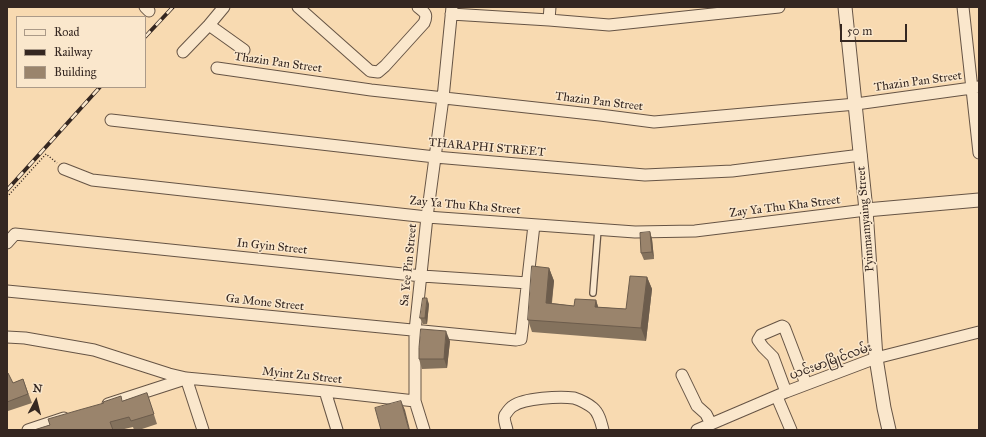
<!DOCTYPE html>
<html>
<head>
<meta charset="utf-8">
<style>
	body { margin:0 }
	#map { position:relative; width:986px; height:437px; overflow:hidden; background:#f8dab1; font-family:"IM FELL Great Primer",serif }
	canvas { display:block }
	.frame { position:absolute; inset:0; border:8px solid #352721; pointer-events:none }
	.legend { position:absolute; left:16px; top:16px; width:130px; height:72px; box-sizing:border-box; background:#fae7cc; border:1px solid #ab9a88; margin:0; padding:5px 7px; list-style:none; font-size:12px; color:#352721 }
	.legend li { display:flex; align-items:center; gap:8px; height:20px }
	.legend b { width:20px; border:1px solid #ab9a88 }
	.north { position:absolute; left:16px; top:381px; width:40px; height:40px; -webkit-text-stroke:3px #fae7cc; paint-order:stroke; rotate:7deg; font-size:11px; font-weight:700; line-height:16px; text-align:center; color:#352721 }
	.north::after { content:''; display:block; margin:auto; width:14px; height:18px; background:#352721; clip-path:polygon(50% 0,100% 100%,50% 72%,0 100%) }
	.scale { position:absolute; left:840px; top:24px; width:67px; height:18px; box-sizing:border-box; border:2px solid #352721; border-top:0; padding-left:5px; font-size:12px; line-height:14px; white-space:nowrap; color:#352721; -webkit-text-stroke:3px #fae7cc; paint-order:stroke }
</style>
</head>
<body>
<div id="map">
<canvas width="986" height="437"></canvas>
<div class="frame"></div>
<ul class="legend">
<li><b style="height:5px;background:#fae7cc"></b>Road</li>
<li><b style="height:5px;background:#352721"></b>Railway</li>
<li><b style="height:11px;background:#9a846c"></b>Building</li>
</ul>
<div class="north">N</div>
<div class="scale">50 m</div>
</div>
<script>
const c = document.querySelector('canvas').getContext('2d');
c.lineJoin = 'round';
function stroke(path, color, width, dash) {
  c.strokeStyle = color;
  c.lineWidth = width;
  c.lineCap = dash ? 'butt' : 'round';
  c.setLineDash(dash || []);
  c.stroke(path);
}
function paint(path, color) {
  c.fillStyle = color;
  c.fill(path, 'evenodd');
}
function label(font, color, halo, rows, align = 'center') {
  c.font = font + ' "IM FELL Great Primer","Noto Sans Myanmar",serif';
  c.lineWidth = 3;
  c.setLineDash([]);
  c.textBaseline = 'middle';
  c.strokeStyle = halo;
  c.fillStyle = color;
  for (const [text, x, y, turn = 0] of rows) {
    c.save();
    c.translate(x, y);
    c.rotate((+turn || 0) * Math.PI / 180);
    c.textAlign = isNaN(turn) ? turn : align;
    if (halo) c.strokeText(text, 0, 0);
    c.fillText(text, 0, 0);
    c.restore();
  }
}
const path = new Path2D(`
	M7,197L46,154L57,163`);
const service = new Path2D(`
	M593,293L598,229`);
const minor = new Path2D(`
	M145,7L149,11
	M298,7L370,71L378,72L385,66L424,23C428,14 425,13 418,7
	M963,7L979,153
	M451,14L549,20L609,25L779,7
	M549,20L550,7
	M209,25L244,50
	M183,52L209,25L224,7
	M217,68L371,90L600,115L654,122L856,104L979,87
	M111,120L435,157L645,175L732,171L861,155
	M64,169L92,180L427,217L635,232L695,231L866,210
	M7,243L15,234L422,276L528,283
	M7,291L516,340L521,339L522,331L534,225
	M7,337L25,338L94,350L169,374L186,378L325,391L415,401
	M682,375L697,406L706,414L711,424
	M186,378L203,430
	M325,391L337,430
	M786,392L773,357L763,347L758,340L761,335L782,326L784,327L785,329L806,384
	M777,397L791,430
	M108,404L185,379
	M28,430L64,418
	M424,430L415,401V331L427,217L443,98L452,7
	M507,430C506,425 503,419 505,415C507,412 511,407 513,406C524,398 560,396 574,398C580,400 588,404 593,408C599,413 601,422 603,430
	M697,430L786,392L876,358L979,332`);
const tertiary = new Path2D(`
	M845,7L866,210L876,358L884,408L889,430
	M866,210L979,200`);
const rail = new Path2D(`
	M145,37L173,7
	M7,190L100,87`);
const wall = new Path2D(`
	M650,232L652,239L654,259L644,260L641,253Z
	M549,268L554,281L552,303L574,306L596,300L598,307L626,309L647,277L652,289L646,341L532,332L528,320Z
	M429,304L427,324H423L420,318Z
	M450,341L447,368L422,369L419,359Z
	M7,373L13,383L23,379L32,403L8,411V410H7Z
	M147,393L157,424L139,430H134L133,427L120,430H34Z`);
const shadedWall = new Path2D(`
	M650,232L652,239L654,259L652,252Z
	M549,268L554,281L550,315L546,303Z
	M647,277L652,289L646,341L641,328Z
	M427,298L429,304L427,324L425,318Z
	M596,300L600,313L595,307Z
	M446,331L450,341L447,368L444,359Z
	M401,401L405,410L410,430H409Z`);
const building = new Path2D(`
	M650,232L652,252L641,253L640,233Z
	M532,266L549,268L546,303L574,306L575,299L596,300L595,307L626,309L630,276L647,277L641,328L528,320Z
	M423,298H427L425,318H420Z
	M421,329L446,331L444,359H419V348Z
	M7,373H8L13,383L23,379L28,394L7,402V385L8,384H7Z
	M147,393L154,414L131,421L129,417L110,422L113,430H34L50,425L48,419L79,410L104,403L103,402L121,396L122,401Z
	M401,401L409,430H381L375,408Z`);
const streetNames = [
	["Thazin Pan Street",278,63,8],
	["Thazin Pan Street",918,82,-8],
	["Thazin Pan Street",599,102,7],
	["THARAPHI STREET",487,148,5],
	["Zay Ya Thu Kha Street",465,206,5],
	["Zay Ya Thu Kha Street",785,207,-7],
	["Pyinmamyaing Street",866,219,-95],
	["In Gyin Street",272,247,6],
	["Sa Yee Pin Street",409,265,-84],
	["Ga Mone Street",265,303,6],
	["ယင်းမာမြိုင်လမ်း",831,362,-20],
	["Myint Zu Street",302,376,6]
];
stroke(service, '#665445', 8);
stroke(minor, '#665445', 13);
stroke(tertiary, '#665445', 15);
stroke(path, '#352721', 1.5, [1, 2]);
stroke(service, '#fae7cc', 5.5);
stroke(minor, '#fae7cc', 11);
stroke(tertiary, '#fae7cc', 13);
stroke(rail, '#352721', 4);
stroke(rail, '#fae7cc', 2.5, [8]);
paint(wall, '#84725d');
paint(shadedWall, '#6c5c4c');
paint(building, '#9a846c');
stroke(building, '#6c5c4c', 1);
label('12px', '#352721', '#fae7cc', streetNames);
</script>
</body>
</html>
